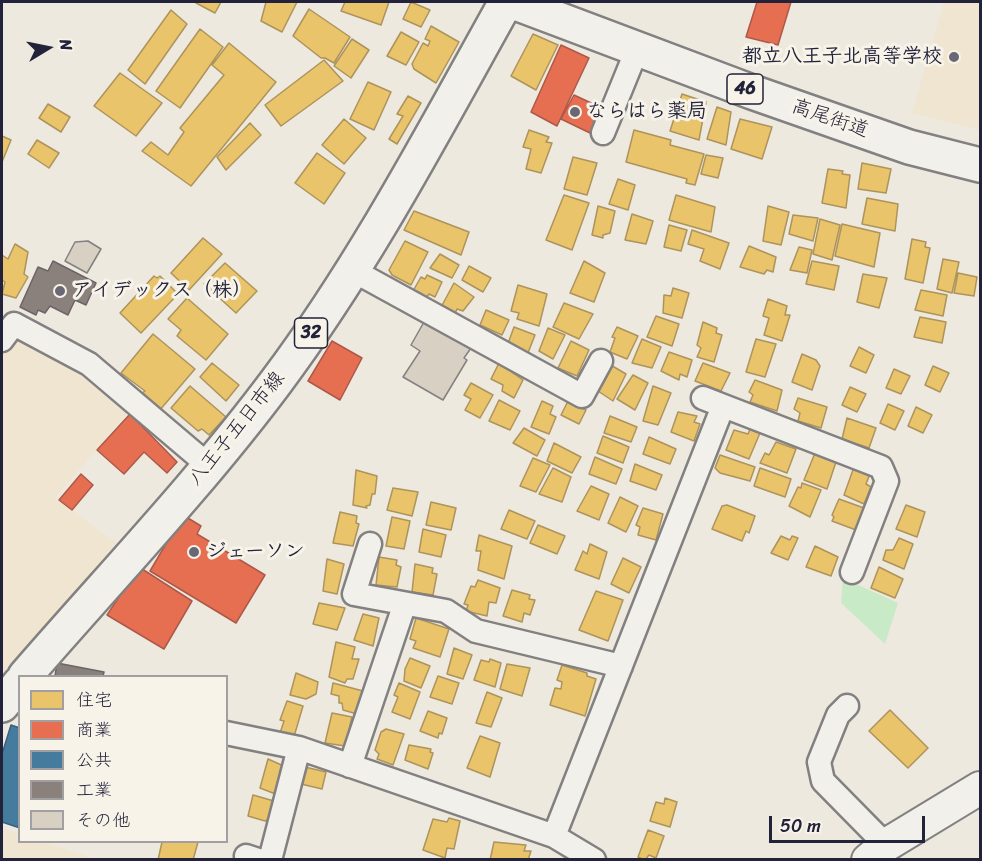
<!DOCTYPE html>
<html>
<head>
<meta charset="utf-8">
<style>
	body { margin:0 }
	#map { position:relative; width:982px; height:861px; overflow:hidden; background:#eee9de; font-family:Sriracha,"Klee One",sans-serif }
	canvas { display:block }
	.frame { position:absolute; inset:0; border:3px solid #22223b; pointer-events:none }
	.legend { position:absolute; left:18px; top:675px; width:210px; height:168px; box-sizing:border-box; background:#f7f3e8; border:2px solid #a29fa3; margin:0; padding:8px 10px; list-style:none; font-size:18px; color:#22223b }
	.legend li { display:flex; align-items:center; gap:12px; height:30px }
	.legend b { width:30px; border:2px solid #a29fa3 }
	.north { position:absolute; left:18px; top:18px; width:60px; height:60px; -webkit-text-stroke:4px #f7f3e8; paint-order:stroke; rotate:80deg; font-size:16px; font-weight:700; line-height:24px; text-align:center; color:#22223b }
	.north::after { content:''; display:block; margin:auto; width:21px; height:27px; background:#22223b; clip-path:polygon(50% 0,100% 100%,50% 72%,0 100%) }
	.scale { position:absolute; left:769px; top:816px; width:156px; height:27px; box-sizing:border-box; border:3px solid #22223b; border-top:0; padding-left:8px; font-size:18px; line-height:21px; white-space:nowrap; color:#22223b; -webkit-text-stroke:4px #f7f3e8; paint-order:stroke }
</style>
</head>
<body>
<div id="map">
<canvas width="982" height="861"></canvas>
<div class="frame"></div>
<ul class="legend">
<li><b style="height:16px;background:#e9c46a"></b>住宅</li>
<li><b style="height:16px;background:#e76f51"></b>商業</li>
<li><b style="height:16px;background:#457b9d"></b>公共</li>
<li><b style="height:16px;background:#8a817c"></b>工業</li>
<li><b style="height:16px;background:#d8d0c3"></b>その他</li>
</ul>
<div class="north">N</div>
<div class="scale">50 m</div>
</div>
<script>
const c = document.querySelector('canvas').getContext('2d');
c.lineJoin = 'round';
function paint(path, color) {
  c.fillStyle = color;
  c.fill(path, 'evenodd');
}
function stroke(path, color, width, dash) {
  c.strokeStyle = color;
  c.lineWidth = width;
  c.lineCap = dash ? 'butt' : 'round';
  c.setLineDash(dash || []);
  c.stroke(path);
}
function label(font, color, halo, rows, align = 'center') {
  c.font = font + ' Sriracha,"Klee One",sans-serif';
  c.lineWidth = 6;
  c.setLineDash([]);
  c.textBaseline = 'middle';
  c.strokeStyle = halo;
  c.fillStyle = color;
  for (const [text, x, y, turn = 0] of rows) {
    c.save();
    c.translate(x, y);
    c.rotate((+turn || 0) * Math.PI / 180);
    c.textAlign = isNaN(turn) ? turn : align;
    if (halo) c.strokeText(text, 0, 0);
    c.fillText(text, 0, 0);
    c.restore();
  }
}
const built = new Path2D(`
	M944,2H980V130L912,113Z
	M14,336L83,374L130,410L55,498L122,547L2,688V353Z
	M2,828L19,834L20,842H42L96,859H2Z`);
const green = new Path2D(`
	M843,578L898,603L885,644L841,603Z`);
const homes = new Path2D(`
	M266,2H297L282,32L261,21Z
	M345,2H389L381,25L341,11Z
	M411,2L430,10L421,27L403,19Z
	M196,3V2H221L215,13Z
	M309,9L350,37L334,63L325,58H321L293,36Z
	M171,10L187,24L145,84L128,70Z
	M431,26L459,42L436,83L414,69L412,64L423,43L428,46L430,41L425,39Z
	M200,29L223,47L180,108L156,91Z
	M401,32L419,42L406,65L387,56Z
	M533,34L558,45L536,90L511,76Z
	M352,39L369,50L351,78L334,66Z
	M229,43L276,82L191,186L142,151L151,142L168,155L184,132L180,128L224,75L212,65Z
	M324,60L343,81L281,126L265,105Z
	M120,73L162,103L136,136L94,106Z
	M368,82L391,92L374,130L350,119Z
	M682,94L706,102L699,140L670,131Z
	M408,96L421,103L397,144L389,139L403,116L397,114Z
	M48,104L70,117L61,132L39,118Z
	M717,107L731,112L726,145L707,139Z
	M344,119L366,138L344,164L322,145Z
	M740,119L772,127L762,159L731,149Z
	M250,123L261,135L226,170L217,157Z
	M529,130L549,137L546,142L552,143L541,173L526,169L531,149L523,147Z
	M634,130L671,140L670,145L704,154L695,185L686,183L687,179L626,162Z
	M2,136L11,140L2,162Z
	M37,140L59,153L49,168L28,154Z
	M317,153L345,173L324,204L295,183Z
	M706,155L723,158L718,178L701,174Z
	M573,157L597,163L587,195L564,189Z
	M862,163L891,169L886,193L858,189Z
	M828,169L843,171L842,174L850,175L846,208L822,203Z
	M618,179L635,185L628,210L609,204Z
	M564,195L589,203L572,250L546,240Z
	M676,195L715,207L711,232L669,220Z
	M867,198L898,204L895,231L862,224Z
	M598,206L615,211L610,233L603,235V238L592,235Z
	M768,206L789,212L781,245L763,241Z
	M414,211L469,232L461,255L404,230Z
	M632,214L653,221L646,244L625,240Z
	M793,215L818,218L813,241L789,234Z
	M820,219L840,225L832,260L813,254Z
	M842,224L880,233L874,267L835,256Z
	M669,225L687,230L681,251L664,247Z
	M692,230L729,243L720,269L700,261L704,249L688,244Z
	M203,238L222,254L189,290L171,273Z
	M912,239L926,242L925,247L930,248L923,283L905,279Z
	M405,241L428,252L411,285L392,275L389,270Z
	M15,244L28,252L24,274L28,277L16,298L2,294L5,282L2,280V255L8,259Z
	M749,246L776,257L773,272L767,270L764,274L740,267Z
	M799,247L812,250L807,273L790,270Z
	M440,254L459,265L452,278L430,268Z
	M943,259L959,262L952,293L937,289Z
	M584,261L605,273L594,302L570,293Z
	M812,261L839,266L834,290L806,284Z
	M225,263L257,291L236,313L204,284Z
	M469,266L491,278L483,292L462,280Z
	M958,273L977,277L974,296L954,293Z
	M863,274L887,278L879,308L857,302Z
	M427,275L442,282L435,297L429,294L426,298L413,291L421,277L425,279Z
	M154,276L157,278L160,276L178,294L141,333L120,313Z
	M454,283L474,297L463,311L457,309L453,318L439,311Z
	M518,285L547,294L539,326L517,319L519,313L511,311Z
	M673,288L689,293L682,318L663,313L664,295L671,296Z
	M921,290L947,295L943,316L915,310Z
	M187,298L228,334L206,360L177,336L181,330L168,319Z
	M768,299L787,306L785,315H790L782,341L764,335L769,318L763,316Z
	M564,303L593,314L579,339L553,327Z
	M486,310L509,320L502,335L480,325Z
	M656,316L679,324L672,346L647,337Z
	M920,317L946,322L942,343L914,337Z
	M703,322L717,328L716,333L722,335L714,362L697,357L701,348L697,345Z
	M514,327L535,335L526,358L506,349Z
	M617,327L638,336L627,359L610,352L615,338L612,337Z
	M548,328L565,335L553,359L539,351Z
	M153,334L195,369L159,411L139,395L145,391L121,373Z
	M642,339L661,347L652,368L632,363Z
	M756,339L776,344L765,377L746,372Z
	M571,341L589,350L577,376L558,368Z
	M859,347L874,355L866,373L850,366Z
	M669,352L692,360L687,377L680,374L679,380L661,371Z
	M802,354L816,360L820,366L812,390L792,382Z
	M604,361L626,374L613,401L595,389Z
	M212,363L239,385L226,401L200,377Z
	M499,363L523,380L514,398L502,391L503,385L491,379Z
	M703,363L730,373L721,391L695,381Z
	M933,366L949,373L940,392L925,385Z
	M894,369L910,376L901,394L886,388Z
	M633,375L648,383L635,410L617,399Z
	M755,380L782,390L777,411L750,402L753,395L749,392Z
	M471,383L493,395L480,418L465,410L471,399L464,395Z
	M190,386L226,417L209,435L202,429L198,431L171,408Z
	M653,386L671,393L658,425L643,421Z
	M850,387L866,394L857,412L842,405Z
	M798,398L827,407L821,428L798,421L800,413L794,409Z
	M499,400L520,411L510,430L489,421Z
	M542,401L553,406L550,414L556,417L549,434L531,427Z
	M568,401L586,410L579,424L561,415Z
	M888,404L904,411L895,430L880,423Z
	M916,407L932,415L923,433L908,426Z
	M678,412L697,416L694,422L700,424L694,441L671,432Z
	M610,416L637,427L631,442L604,433Z
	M847,418L876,428L869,448L842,439Z
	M524,428L545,440L537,456L513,443Z
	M750,429L760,433L749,459L726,450L734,430L748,434Z
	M603,436L629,447L623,463L597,453Z
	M649,437L676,449L670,464L643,454Z
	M776,442L796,449L787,473L760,463L765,453L769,455Z
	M554,443L581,457L572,473L547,461Z
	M815,453L836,462L827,489L804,480Z
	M720,455L755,467L750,481L720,473L715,468Z
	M595,457L622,469L616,484L589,474Z
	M533,458L550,465L536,492L520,486Z
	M635,464L662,475L656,490L630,481Z
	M854,467L870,474L866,484L871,487L864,504L844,495Z
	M553,468L571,477L562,502L539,494Z
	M760,468L791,479L785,497L754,486Z
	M356,470L377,476L375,494H372L370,505L366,506L367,508L353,505Z
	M802,483L821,490L810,517L789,506L798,487L801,488Z
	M591,486L609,494L599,520L577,511Z
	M393,488L418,492L412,516L387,510Z
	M620,497L638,506L626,532L608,523Z
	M839,499L864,508L856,530L832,521L834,517L832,515Z
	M431,502L456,508L451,530L426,525Z
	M727,505L755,516L749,533L746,531L742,541L712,529L722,506Z
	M906,505L925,512L917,537L896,529Z
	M643,508L663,514L656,540L638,535L640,527L636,525Z
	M509,510L535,521L527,539L501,529Z
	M340,512L357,516L356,523L359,524L353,546L333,543Z
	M392,517L410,521L404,549L386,546Z
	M538,525L565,536L557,554L530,543Z
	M423,529L446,535L441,557L419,552Z
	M479,535L512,546L504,579L478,570L481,551H476Z
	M781,536L790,540L792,536L798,538L788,560L771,553Z
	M899,538L913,544L904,569L883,560L886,550H893Z
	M590,544L607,552L599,579L575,570L583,551L587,554Z
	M815,546L838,557L831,576L806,567Z
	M379,557L397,560L396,565L401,567L397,587L376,585Z
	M623,558L641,567L629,593L611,584Z
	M327,559L344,564L337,594L323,591Z
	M415,564L433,568L432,573L437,574L433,595L412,592Z
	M879,567L903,579L895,598L871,588Z
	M478,580L500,588L496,603L489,602L487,616L466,611L468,605L464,604L471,586L475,587Z
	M512,590L530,595L529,599L535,600L530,615L524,613L522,622L503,616Z
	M596,591L623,600L608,641L579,630Z
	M319,603L345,608L337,630L313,624Z
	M363,614L379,618L373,646L354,640Z
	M416,618L449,629L440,657L413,648L416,641L410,639Z
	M336,642L355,647L352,659H359L353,679H347L345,683L329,677Z
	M454,648L472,655L463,679L447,674Z
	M410,658L430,666L421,688L404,681L405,669Z
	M490,659L501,663L495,687L474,680L481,660L489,662Z
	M507,664L530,668L522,696L500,689Z
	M562,665L587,673V676L596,679L585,716L550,705L555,688L561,689L562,682L557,680Z
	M296,673L318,682L316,694L306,699L290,695Z
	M438,676L459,683L452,704L430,697Z
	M333,683L363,691L357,714L343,710L342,703H339V696L331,694Z
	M399,683L420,692L410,719L392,712L398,697L394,695Z
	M487,692L502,698L491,727L476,723Z
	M287,701L303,706L293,740L279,736L284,721L280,720Z
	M890,710L928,748L908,768L869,731Z
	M428,711L447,718L442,734L439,733L438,738L420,731Z
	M332,713L352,717L345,746L325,743Z
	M386,729L404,734L393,765L377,759L379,754L375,750L381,732Z
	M480,736L500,743L490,777L467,768Z
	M409,745L431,749L430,752L433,753L428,769L405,760Z
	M268,759L286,767L278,795L260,788Z
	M305,767L326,772L322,789L301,784Z
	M253,795L274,801L270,819L265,821L248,816Z
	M665,798L677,802L670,827L650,821L656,802L664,804Z
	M449,818L460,821L454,849L447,848L445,858L423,850L433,819L447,822Z
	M648,830L664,836L656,858L649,855L645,860L638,857Z
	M162,842H198L193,860H158Z
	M494,842L526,845L524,851H531L528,860H490Z`);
const shops = new Path2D(`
	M757,2H791L778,45L746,37Z
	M561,45L589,58L557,126L531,112Z
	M574,95L602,108L590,133L561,119Z
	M332,341L362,358L340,400L308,381Z
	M130,414L177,462L167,473L144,452L124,474L97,450Z
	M81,474L93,485L72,510L59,500Z
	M183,515L201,526L197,534L265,575L236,623L150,571Z
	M139,567L192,601L164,649L107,615Z`);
const public = new Path2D(`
	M11,725L20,728V828L2,822V754Z`);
const industry = new Path2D(`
	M53,261L96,283L86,305L75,300L68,315L50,306L45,313L38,310L36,315L20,307L38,267L48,271Z
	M57,663L104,672L103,676H55Z`);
const building = new Path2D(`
	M88,241L101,249L87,273L65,261L75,242Z
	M424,322L471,348L464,358L467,360L443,400L403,377L420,351L411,345Z`);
const minor = new Path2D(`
	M603,133L638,47
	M354,271L582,396L601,361
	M2,340L14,324L89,364L208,465
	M703,398L881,467L887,481L852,572
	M370,544L354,594L446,611L476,631L621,666
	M847,706L838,715L819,762L823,781L886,845
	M226,733L299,748L554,836L594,860
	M350,766L404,606
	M554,836L723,406
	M246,856L258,860
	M270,860L299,748`);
const secondary = new Path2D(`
	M868,860L886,845L980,788`);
const primary = new Path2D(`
	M513,2L752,92L909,147L980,165
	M25,676C109,579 199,485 276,382C365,263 434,131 506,2
	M2,705L20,683`);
const markers = [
	[954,57,6,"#696874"],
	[575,112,6,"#696874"],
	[60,291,6,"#696874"],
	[194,552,6,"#696874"]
];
const shields = [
	[745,89,36],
	[311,333,33]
];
const shieldNames = [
	["46",745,89],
	["32",311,333]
];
const poiNames = [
	["都立八王子北高等学校",942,57,"right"],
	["ならはら薬局",587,112],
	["アイデックス（株）",72,291],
	["ジェーソン",206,552]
];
const streetNames = [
	["高尾街道",830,119,19],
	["八王子五日市線",237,429,-51]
];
paint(built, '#efe5d0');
paint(green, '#c9eac6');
paint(homes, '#e9c46a');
stroke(homes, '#ad935c', 1.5);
paint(shops, '#e76f51');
stroke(shops, '#ac584a', 1.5);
paint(public, '#457b9d');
stroke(public, '#3a6080', 1.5);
paint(industry, '#8a817c');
stroke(industry, '#6b6468', 1.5);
paint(building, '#d8d0c3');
stroke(building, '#828080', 1.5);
stroke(minor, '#828080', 27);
stroke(secondary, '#828080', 36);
stroke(primary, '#828080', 38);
stroke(minor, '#f1f0eb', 22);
stroke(secondary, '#f1f0eb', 32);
stroke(primary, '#f1f0eb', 33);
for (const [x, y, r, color] of markers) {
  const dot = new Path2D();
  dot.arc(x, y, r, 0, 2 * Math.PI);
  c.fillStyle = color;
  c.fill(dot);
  stroke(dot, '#f7f3e8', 2);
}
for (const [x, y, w] of shields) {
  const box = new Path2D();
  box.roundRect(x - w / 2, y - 15, w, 30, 4.5);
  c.fillStyle = '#f7f3e8';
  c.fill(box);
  stroke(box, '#22223b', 1.5);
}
label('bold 18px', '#22223b', null, shieldNames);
label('bold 20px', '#22223b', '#f7f3e8', poiNames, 'left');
label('20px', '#22223b', '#f7f3e8', streetNames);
</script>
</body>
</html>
